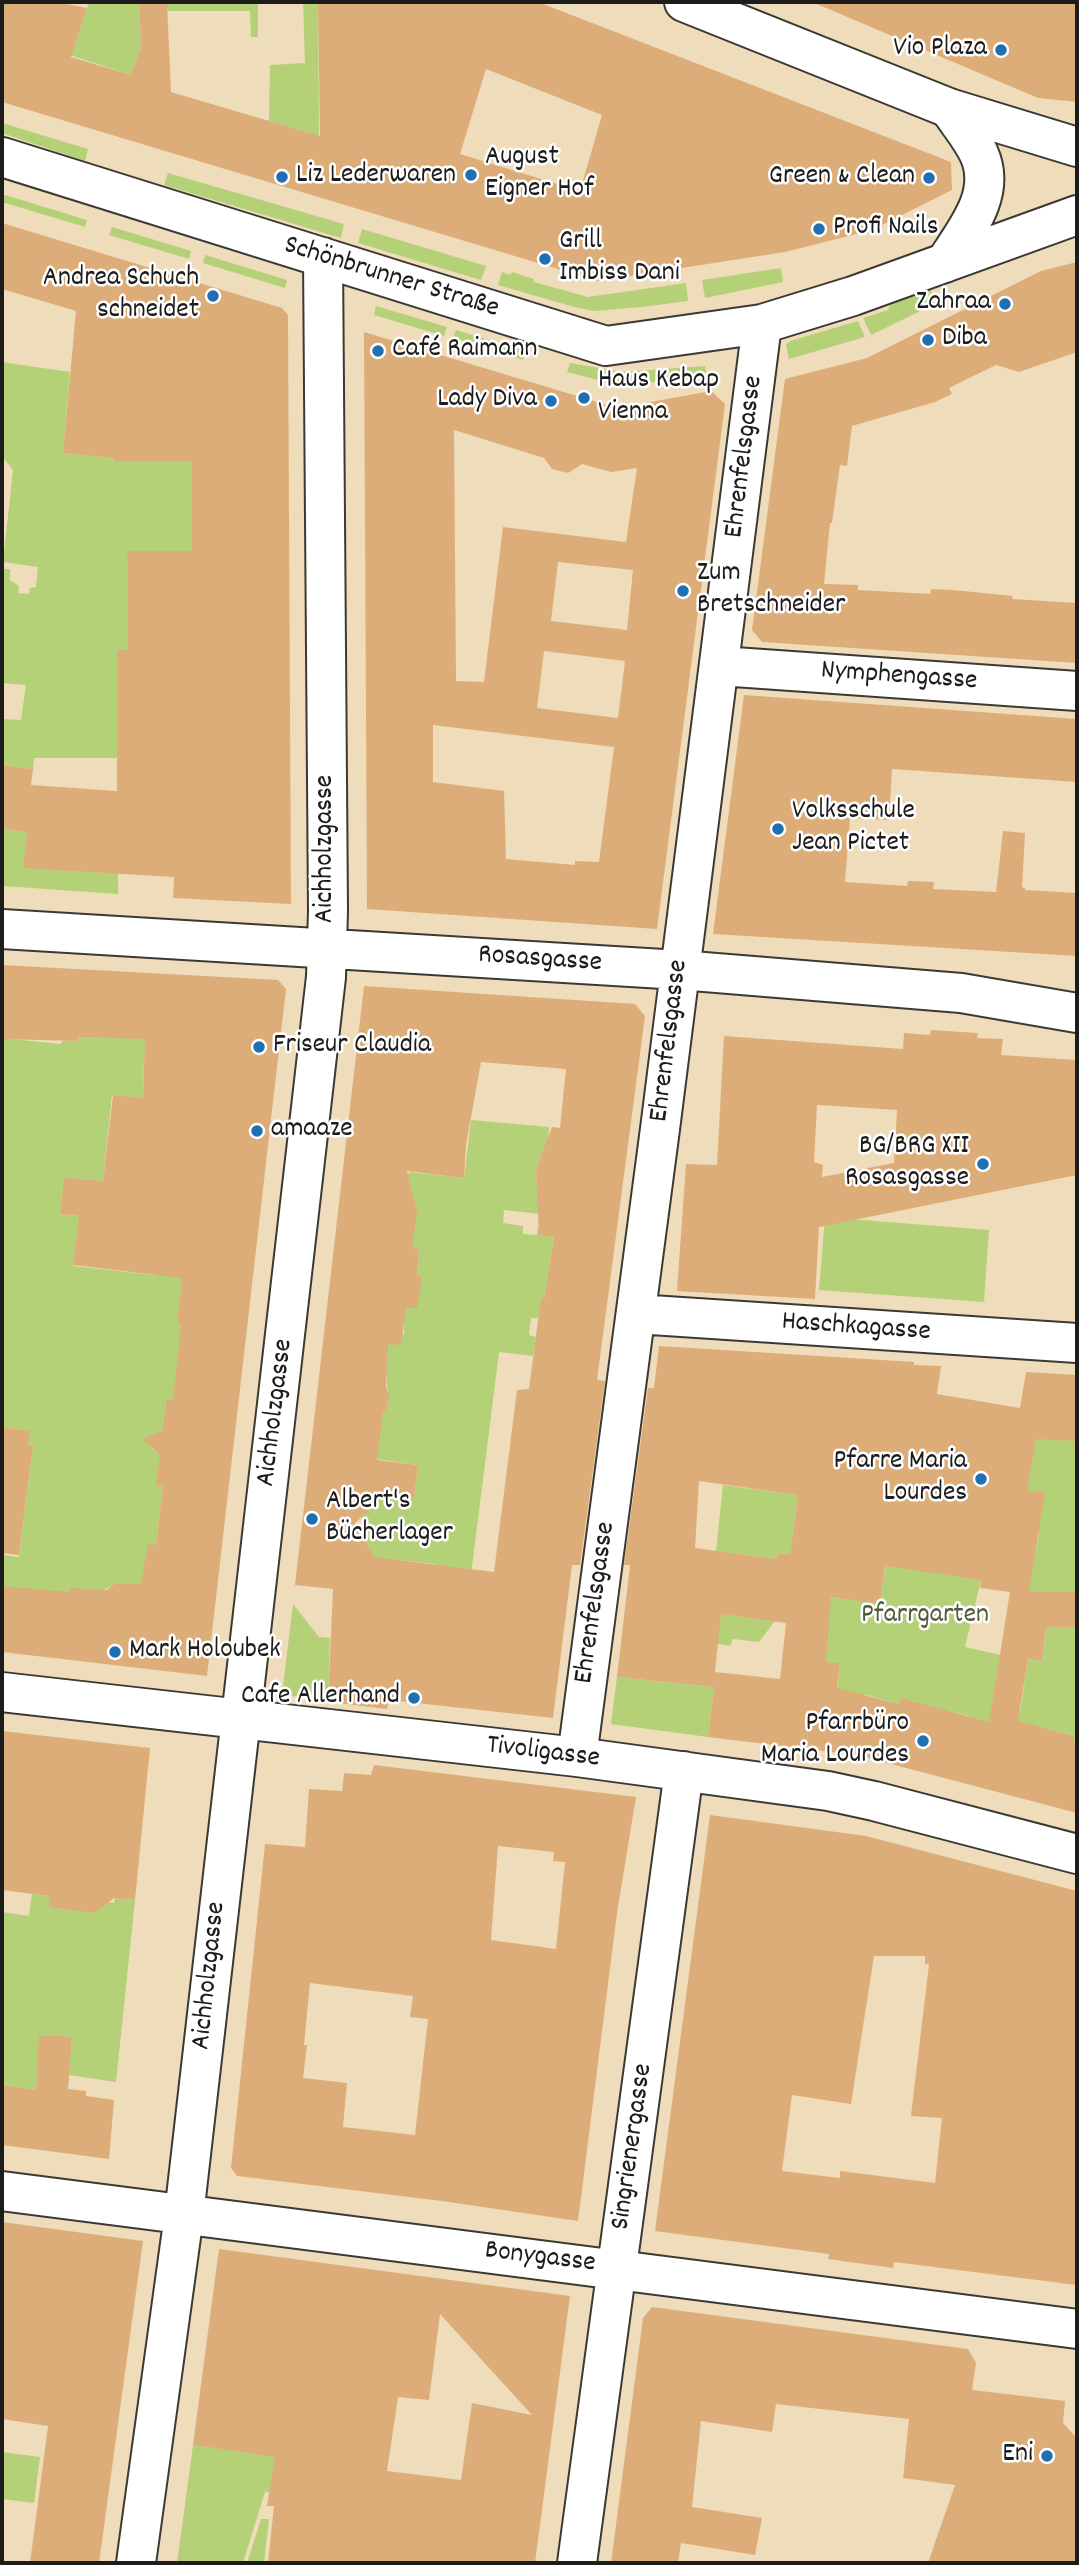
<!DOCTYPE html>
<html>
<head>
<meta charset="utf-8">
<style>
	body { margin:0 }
	#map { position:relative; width:1079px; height:2565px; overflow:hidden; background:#efdcbb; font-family:Dekko,sans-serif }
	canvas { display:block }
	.frame { position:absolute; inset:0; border:4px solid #1c1c1c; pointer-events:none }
</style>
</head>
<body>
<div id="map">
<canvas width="1079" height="2565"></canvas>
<div class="frame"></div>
</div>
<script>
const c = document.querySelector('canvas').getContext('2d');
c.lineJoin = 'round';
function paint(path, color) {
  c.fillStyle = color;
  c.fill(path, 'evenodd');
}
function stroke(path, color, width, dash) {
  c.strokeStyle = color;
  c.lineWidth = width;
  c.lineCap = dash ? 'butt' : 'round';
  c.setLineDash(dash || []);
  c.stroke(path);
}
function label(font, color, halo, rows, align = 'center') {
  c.font = font + ' Dekko,sans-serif';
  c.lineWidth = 5;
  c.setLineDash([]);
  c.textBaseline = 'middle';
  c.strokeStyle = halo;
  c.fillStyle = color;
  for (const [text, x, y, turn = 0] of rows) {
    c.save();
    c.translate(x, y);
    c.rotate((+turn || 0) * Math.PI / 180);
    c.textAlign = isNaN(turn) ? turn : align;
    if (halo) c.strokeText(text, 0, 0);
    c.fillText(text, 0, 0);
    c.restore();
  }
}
const green = new Path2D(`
	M89,2H139L141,46L131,75L39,45L77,38Z
	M167,2H258V37H251L250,11H167Z
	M303,2H318L319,136L269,121L270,65L305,63Z
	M2,123L88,149L85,161L2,133Z
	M168,173L344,224L341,238L164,185Z
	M2,194L87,220L85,227L2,202Z
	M112,227L191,251L189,259L109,235Z
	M362,229L486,266L481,280L358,243Z
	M205,255L287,280L285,288L203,263Z
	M781,268L783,282L705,298L702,280Z
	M502,272L510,275L512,272L534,279V282L588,297L686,283L688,301L642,307L594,311L574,307L498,285Z
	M929,285L935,304L871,335L863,318L888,310L893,297Z
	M376,306L447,327L444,336L374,315Z
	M858,321L865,337L789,359L786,345L790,341Z
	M456,330L526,351L523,360L453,338Z
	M2,362L70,372L63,453L150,461H218L219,551H127L128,650L117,651V758H34L33,769L2,765V717L4,719L21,720L26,685L2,683V569H10V580L19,586L18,593L29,594L30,588L36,587L38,567L3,562L13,470L2,456Z
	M570,363L622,372L705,366L706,373L649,383L614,384L567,372Z
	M2,829L27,832L24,867L118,873V894L3,886Z
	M78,1037L175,1039L144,1059L143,1098L112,1095L103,1181L64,1177L60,1214L171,1227L185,1242L184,1325L173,1400L166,1401L165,1410L171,1411L169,1431H160L153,1435L151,1448L159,1455L167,1456L157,1485H163L156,1545H148L151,1595L131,1592L124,1584H114C94,1601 41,1590 15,1587L14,1592L2,1591V1555L19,1557L33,1446L28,1445L29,1431L2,1427V1038L61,1044L62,1041H77ZM76,1247L157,1261L155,1275L73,1266Z
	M471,1120L549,1127L547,1156H541L536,1169L537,1184L543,1185L540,1214L504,1210L503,1223L523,1226V1234L537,1235L538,1227L555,1230L544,1299H541L539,1318H531L529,1335L536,1337L533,1356L499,1352L468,1599L425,1645L435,1564L371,1557L368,1545L359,1544L363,1507L372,1508L379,1502V1495L414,1498L418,1465L370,1458L383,1413C392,1402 386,1390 387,1376L379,1375L382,1343L404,1334V1306L422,1276L417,1275L419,1249L412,1248L405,1177L410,1172L464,1178Z
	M825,1217L989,1230L984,1302L819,1290Z
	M905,1424L930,1571L981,1580L965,1647L1000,1655L992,1709L1020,1713L1028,1659L1042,1661L1046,1627H1077V1743L1074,1742V1736L1036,1726L989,1727L968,1721L969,1716L953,1712L918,1709L919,1703L901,1698L898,1704L866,1695L836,1699L840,1664L826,1662L820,1596L880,1603Z
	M1036,1433L1077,1441V1592H1010L1035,1554L1039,1533L1020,1529Z
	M723,1485L798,1495L790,1554L777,1553L776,1559L716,1551Z
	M293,1604L319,1637L330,1638L328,1702L282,1694Z
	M693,1610L775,1621L759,1642L733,1639L730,1646L690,1639Z
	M617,1677L714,1687L708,1737L611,1724Z
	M32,1894L114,1903L115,1898L135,1900L116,2082L68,2075L72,2038L40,2035L36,2090L2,2085V1912L29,1916Z
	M193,2445L280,2457L277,2493L265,2492L243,2563H177Z
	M2,2452L40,2457L34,2503L2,2499Z
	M261,2519H269L264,2563H247Z`);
const building = new Path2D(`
	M2,2H57L87,8L71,57L131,75L141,46L139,2H167L171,92L320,136L318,2H538L951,162L952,190L872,230L785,252L598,281L2,102ZM486,69L602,115L580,191L460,154Z
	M812,2H1077V102L1038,98Z
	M2,223L282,308L288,315L291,904L173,898L174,877L23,868L27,832L2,829V765L33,769L31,785L117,791V650H128L127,551H192V461H114V458L63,453L76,311L2,289Z
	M1077,262V352L1019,372L996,365L949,388L952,394L935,402L852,426L847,466L840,465L832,523H830L824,584L858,585V590L930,594L931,589L953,590L1013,596L1012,599L1077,603V663L762,642L752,630L785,379L867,358L1041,271Z
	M364,332L617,408L711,391L725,404L657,929L367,909ZM454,430L544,458L552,469L568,473L582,464L611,472L637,468L626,542L503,527L484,682L456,681ZM558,562L633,570L627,630L551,621ZM544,651L625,661L618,718L537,708ZM433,725L614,747L599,862L575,861V865L506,859L504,791L433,782Z
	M744,695L1077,719V782L892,769L889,820L850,818L845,882L907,886L908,881L934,882L933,889L996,892L1003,831L1025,833L1022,887L1025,888V890L1077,893V956L713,934Z
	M2,965L278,980L286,989L207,1676L2,1652V1586L69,1592L70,1588L107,1590L114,1584H141L148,1544L156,1545L163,1485H156L160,1456L143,1439L163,1430L166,1400H173L181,1325L177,1324L182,1278L73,1265L79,1216L60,1214L64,1177L103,1181L113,1095L143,1098L145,1039L78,1037V1041L2,1039Z
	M364,986L635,1004L645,1016L597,1380L605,1381L580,1565H572L553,1718L389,1700L387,1709L328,1702L333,1589L295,1585ZM481,1062L566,1069L560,1128L552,1127L536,1169L539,1235L554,1237L544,1299L541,1298L529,1389L517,1390L494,1572L374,1557L355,1523L386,1495L414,1498L418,1465L377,1460L383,1413L387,1408L389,1395L386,1387L388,1344L401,1345L406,1307L417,1308L422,1276L417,1275L419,1249L412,1248L417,1211L407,1171L464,1178L466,1145Z
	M931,1030L978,1033L977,1038L1003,1039L1001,1055L1077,1060V1175L819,1227L815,1299L677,1291L686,1164L717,1165L724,1036L903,1049L904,1033L930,1035ZM817,1105L897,1110L894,1163L822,1177L823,1165L814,1162Z
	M659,1346L914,1362V1365L941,1366L937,1394L1020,1408L1026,1372L1077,1375V1441L1036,1439L1027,1491L1045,1492L1029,1592H1077V1627H1046L1042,1661L1028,1659L1018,1721L1074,1736V1742L1077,1743V1813L857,1755L708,1737L714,1687L617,1677L630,1565H624L648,1388H654ZM699,1481L798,1495L790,1554L777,1553L776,1559L695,1548ZM885,1566L981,1580L980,1588L1010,1592L989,1722L901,1698L898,1704L837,1688L840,1663L826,1662L831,1597L880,1604ZM721,1614L786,1623L780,1679L715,1672Z
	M2,1427L30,1431L28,1445L33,1446L19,1555L2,1553Z
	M2,1731L150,1748L135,1900L114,1898L95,1913L49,1907L50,1896L2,1890Z
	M374,1765L636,1797L617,1913L578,2221L442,2201L237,2176L231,2168L265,1844L305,1847L309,1789L342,1791L344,1773L371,1775ZM498,1846L554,1852L553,1861L565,1862L556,1949L491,1940ZM310,1983L413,1996L410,2017L428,2019L415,2135L343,2127L347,2083L303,2078L307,2045H304Z
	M710,1815L866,1836L1077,1891V2285L894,2262L893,2268L828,2259L829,2254L655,2231ZM874,1956H925V1964H929L911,2116L942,2118L935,2183L840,2171V2178L782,2171L792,2095L851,2104Z
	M39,2035L72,2037L68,2089L86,2091V2096L114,2100L109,2159L2,2145V2085L36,2090Z
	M2,2222L143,2241L99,2563H30L48,2426L2,2419Z
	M219,2249L570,2296L535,2563H268L274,2506H267L275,2457L193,2445ZM440,2314L532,2415L472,2403L461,2480L387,2471L398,2397L429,2400Z
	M652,2307L968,2349L976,2363L972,2390L1065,2401L1063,2423L1077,2438V2563H928L955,2485L903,2478L909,2419L776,2404L772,2432L701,2421L692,2507L762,2518L755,2555L681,2543L678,2563H611L643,2318Z`);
const minor = new Path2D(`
	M2,157L606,346L762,324L853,296L1077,215
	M945,263C966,230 997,194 979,154C972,138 958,122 949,108
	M720,666L1077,691
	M2,929L680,970L961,993L1077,1013
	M636,1314L1077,1343
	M2,1692L577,1757L828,1791L874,1801L1077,1854
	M577,1757L660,1129L762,324
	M2,2191L1077,2329
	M136,2563L184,2215L326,977L328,911L323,257
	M577,2563L684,1771`);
const major = new Path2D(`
	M684,2L949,108L1077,147`);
const markers = [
	[1001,50,7,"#1f6fb2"],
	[471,175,7,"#1f6fb2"],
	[282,177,7,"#1f6fb2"],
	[929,178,7,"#1f6fb2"],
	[819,229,7,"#1f6fb2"],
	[545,259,7,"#1f6fb2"],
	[213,296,7,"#1f6fb2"],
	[1005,304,7,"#1f6fb2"],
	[928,340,7,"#1f6fb2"],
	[378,351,7,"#1f6fb2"],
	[584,398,7,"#1f6fb2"],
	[551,401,7,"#1f6fb2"],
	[683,591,7,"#1f6fb2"],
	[778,829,7,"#1f6fb2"],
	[259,1047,7,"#1f6fb2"],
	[257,1131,7,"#1f6fb2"],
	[983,1164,7,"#1f6fb2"],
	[981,1479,7,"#1f6fb2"],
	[312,1519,7,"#1f6fb2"],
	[115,1652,7,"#1f6fb2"],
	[414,1698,7,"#1f6fb2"],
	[923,1741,7,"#1f6fb2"],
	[1047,2456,7,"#1f6fb2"]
];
const poiNames = [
	["Vio Plaza",987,50,"right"],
	["August",485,159],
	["Eigner Hof",485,191],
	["Liz Lederwaren",296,177],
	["Green & Clean",915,178,"right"],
	["Profi Nails",833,229],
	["Grill",559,243],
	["Imbiss Dani",559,275],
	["Andrea Schuch",199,280,"right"],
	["schneidet",199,312,"right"],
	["Zahraa",991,304,"right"],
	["Diba",942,340],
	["Café Raimann",392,351],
	["Haus Kebap",598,382],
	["Vienna",598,414],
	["Lady Diva",537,401,"right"],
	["Zum",697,575],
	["Bretschneider",697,607],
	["Volksschule",792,813],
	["Jean Pictet",792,845],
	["Friseur Claudia",273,1047],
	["amaaze",271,1131],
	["BG/BRG XII",969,1148,"right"],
	["Rosasgasse",969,1180,"right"],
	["Pfarre Maria",967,1463,"right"],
	["Lourdes",967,1495,"right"],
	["Albert's",326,1503],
	["Bücherlager",326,1535],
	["Mark Holoubek",129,1652],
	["Cafe Allerhand",400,1698,"right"],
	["Pfarrbüro",909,1725,"right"],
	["Maria Lourdes",909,1757,"right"],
	["Eni",1033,2456,"right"]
];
const streetNames = [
	["Schönbrunner Straße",391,279,17],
	["Ehrenfelsgasse",746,457,-83],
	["Nymphengasse",899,678,4],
	["Aichholzgasse",327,849,-90],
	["Rosasgasse",540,961,4],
	["Ehrenfelsgasse",671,1041,-83],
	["Haschkagasse",856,1329,4],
	["Aichholzgasse",277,1413,-83],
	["Ehrenfelsgasse",597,1603,-82],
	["Tivoligasse",543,1754,7],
	["Aichholzgasse",211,1976,-84],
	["Singrienergasse",634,2147,-82],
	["Bonygasse",540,2259,7]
];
const parkNames = [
	["Pfarrgarten",925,1617]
];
paint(green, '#b5d177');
paint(building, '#ddad79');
stroke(minor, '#3c3934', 42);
stroke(major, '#3c3934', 42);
stroke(minor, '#fff', 38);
stroke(major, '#fff', 38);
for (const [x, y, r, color] of markers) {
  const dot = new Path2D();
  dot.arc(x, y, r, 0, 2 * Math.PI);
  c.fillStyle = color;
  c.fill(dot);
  stroke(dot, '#fff', 2.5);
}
label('28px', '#1c1c1c', '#fff', poiNames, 'left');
label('28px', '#1c1c1c', '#fff', streetNames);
label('28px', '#525b3c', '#fff', parkNames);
</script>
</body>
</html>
